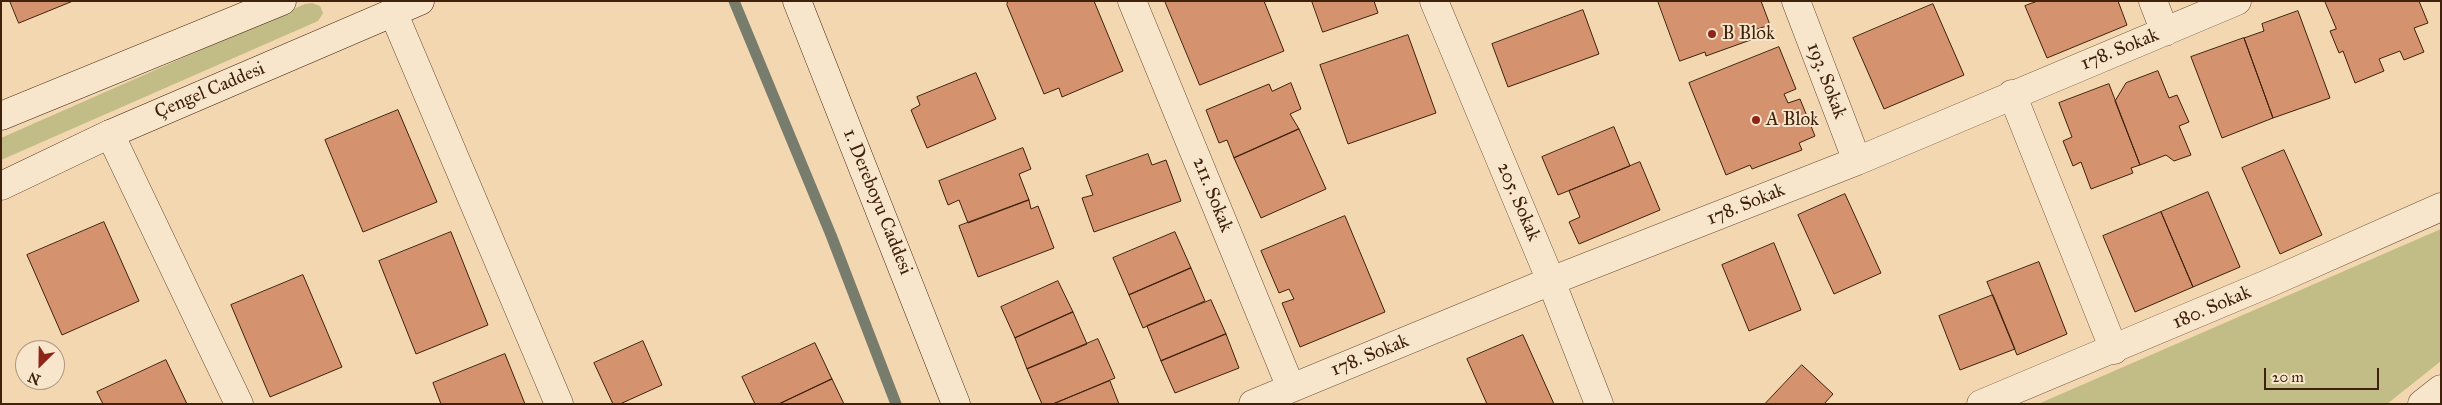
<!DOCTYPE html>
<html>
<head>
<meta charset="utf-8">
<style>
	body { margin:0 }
	#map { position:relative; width:2442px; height:405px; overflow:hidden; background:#f2d7b0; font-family:"IM FELL Great Primer",serif }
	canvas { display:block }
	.frame { position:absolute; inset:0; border:2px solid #40210b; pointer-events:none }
	.north { position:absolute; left:15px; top:340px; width:50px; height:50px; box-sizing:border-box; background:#f7e5cc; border:1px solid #ae977f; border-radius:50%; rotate:203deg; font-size:14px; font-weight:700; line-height:20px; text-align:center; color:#40210b }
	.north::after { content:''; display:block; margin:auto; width:18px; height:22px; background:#8f2418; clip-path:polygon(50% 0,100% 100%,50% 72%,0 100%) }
	.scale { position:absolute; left:2264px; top:368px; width:115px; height:22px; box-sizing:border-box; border:2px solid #40210b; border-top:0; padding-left:6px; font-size:15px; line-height:18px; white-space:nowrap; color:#40210b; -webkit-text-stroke:4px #f7e5cc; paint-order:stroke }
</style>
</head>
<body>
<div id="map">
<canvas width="2442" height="405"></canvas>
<div class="frame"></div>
<div class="north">N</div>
<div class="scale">20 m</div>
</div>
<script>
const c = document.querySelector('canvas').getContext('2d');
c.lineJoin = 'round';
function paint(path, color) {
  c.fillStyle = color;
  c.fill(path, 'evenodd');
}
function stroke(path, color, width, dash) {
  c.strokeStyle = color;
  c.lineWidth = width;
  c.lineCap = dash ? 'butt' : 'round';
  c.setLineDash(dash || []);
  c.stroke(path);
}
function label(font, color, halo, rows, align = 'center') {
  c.font = font + ' "IM FELL Great Primer",serif';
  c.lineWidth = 4;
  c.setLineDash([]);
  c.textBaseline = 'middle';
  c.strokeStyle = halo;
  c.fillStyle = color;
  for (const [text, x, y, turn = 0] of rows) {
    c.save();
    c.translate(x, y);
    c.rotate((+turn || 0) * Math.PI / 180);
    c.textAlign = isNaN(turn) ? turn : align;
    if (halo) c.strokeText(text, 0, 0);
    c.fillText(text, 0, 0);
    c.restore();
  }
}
const green = new Path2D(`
	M312,3L320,6L323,13L318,21L1,160V138L305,4Z
	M2441,229V361L2387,404H2038Z`);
const stream = new Path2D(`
	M734,1L831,235L896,404`);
const building = new Path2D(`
	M10,1H73L19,23Z
	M1008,1H1094L1123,71L1062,97L1059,88L1044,94L1007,5Z
	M1165,1H1264L1284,51L1200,85Z
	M1312,1H1374L1378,13L1323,32Z
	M1658,1H1761L1770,25L1754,30L1756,38L1706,56L1705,52L1680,61Z
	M2038,1H2118L2127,25L2047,58L2025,6Z
	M2325,1H2419L2428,23L2414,28L2424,52L2404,60L2400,51L2379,59L2384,71L2355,83L2343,51L2339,53L2330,31L2336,29Z
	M1933,4L1964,75L1884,109L1853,38Z
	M1583,10L1599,54L1508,87L1492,44Z
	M2298,11L2330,98L2273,118L2244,38L2264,31L2262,24Z
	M1408,35L1436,113L1348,144L1320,65Z
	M2244,38L2273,118L2222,138L2191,57Z
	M1779,47L1796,89L1784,94L1788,103L1800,99L1815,136L1799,143L1802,150L1752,169L1750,165L1726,175L1689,83Z
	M2158,71L2169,98L2177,95L2189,122L2179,126L2191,155L2174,161L2166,155L2140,165L2115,101L2126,83Z
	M976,73L996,119L927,148L911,110L920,105L917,97Z
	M1291,83L1301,109L1290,114L1299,129L1234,158L1227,140L1219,143L1206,110L1269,84L1272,91Z
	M2109,84L2140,165L2131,168L2133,173L2091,189L2081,162L2073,166L2063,141L2072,137L2059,103Z
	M398,110L437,202L363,232L325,140Z
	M1614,127L1630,166L1558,195L1542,157Z
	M1299,129L1326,189L1261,218L1234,158Z
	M1023,148L1031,169L1019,174L1029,200L968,223L959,200L948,205L939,181Z
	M2284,150L2322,235L2280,254L2242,168Z
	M1148,154L1152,165L1166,160L1181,201L1094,232L1082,198L1093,195L1086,176Z
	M1640,162L1660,210L1579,244L1569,222L1580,217L1569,191Z
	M2208,192L2240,267L2193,287L2161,212Z
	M1845,194L1881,273L1834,294L1798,215Z
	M1029,200L1031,209L1038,206L1054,248L978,277L959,226Z
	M2161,212L2193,287L2135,312L2103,236Z
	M1345,216L1385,312L1300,347L1282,303L1294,299L1289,289L1279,293L1261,251Z
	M104,222L139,301L62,335L27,255Z
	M451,232L488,325L416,354L379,261Z
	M1175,232L1191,268L1129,295L1113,258Z
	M1774,243L1801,310L1749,331L1722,265Z
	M2039,262L2067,334L2017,355L1987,282Z
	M1191,268L1205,301L1143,328L1129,295Z
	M303,275L342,367L270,397L231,305Z
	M1058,281L1073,312L1015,338L1001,307Z
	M1993,295L2015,349L1960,370L1939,316Z
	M1211,300L1226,334L1161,361L1147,326Z
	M1073,312L1087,344L1027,369L1015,338Z
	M1226,334L1239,368L1175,393L1161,361Z
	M1523,335L1554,404H1487L1467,359Z
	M1098,339L1115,378L1053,404H1042L1027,369Z
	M643,341L662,385L620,404H613L594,363Z
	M815,343L832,379L779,404H755L742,377Z
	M505,354L525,404H441L433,383Z
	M166,360L187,404H103L97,392Z
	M1802,365L1833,394L1824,404H1765Z
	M832,379L844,404H779Z
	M1110,381L1119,404H1053Z`);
const minor = new Path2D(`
	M1132,1L1291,388
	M1434,1L1551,281L1599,404
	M1796,1L1857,161
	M2153,1L2165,32
	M393,12L559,404
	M2012,94L2114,350
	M110,134L239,404
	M1253,404L1551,281L1857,161L2237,1
	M1981,404L2267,284L2441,207
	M2422,404L2441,389`);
const secondary = new Path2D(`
	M797,1L956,404
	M1,116L282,1
	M1,186L110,134L420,1`);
const markers = [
	[1712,34,5,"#8f2418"],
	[1756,120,5,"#8f2418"]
];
const poiNames = [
	["B Blok",1722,34],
	["A Blok",1766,120]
];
const streetNames = [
	["178. Sokak",2120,50,-22],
	["193. Sokak",1826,81,69],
	["Çengel Caddesi",210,91,-23],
	["211. Sokak",1212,195,68],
	["1. Dereboyu Caddesi",877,202,68],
	["205. Sokak",1518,202,67],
	["178. Sokak",1746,205,-22],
	["180. Sokak",2212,308,-23],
	["178. Sokak",1370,356,-22]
];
paint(green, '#c2bc86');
stroke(stream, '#777c6d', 11);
paint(building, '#d4926f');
stroke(building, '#40210b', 1);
stroke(minor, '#6c4e34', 29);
stroke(secondary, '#40210b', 29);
stroke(minor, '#f7e5cc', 28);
stroke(secondary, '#f7e5cc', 28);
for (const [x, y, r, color] of markers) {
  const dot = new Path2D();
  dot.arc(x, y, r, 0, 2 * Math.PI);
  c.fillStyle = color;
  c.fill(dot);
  stroke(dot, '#f7e5cc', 2);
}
label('19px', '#40210b', '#f7e5cc', poiNames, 'left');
label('19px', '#40210b', '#f7e5cc', streetNames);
</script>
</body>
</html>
